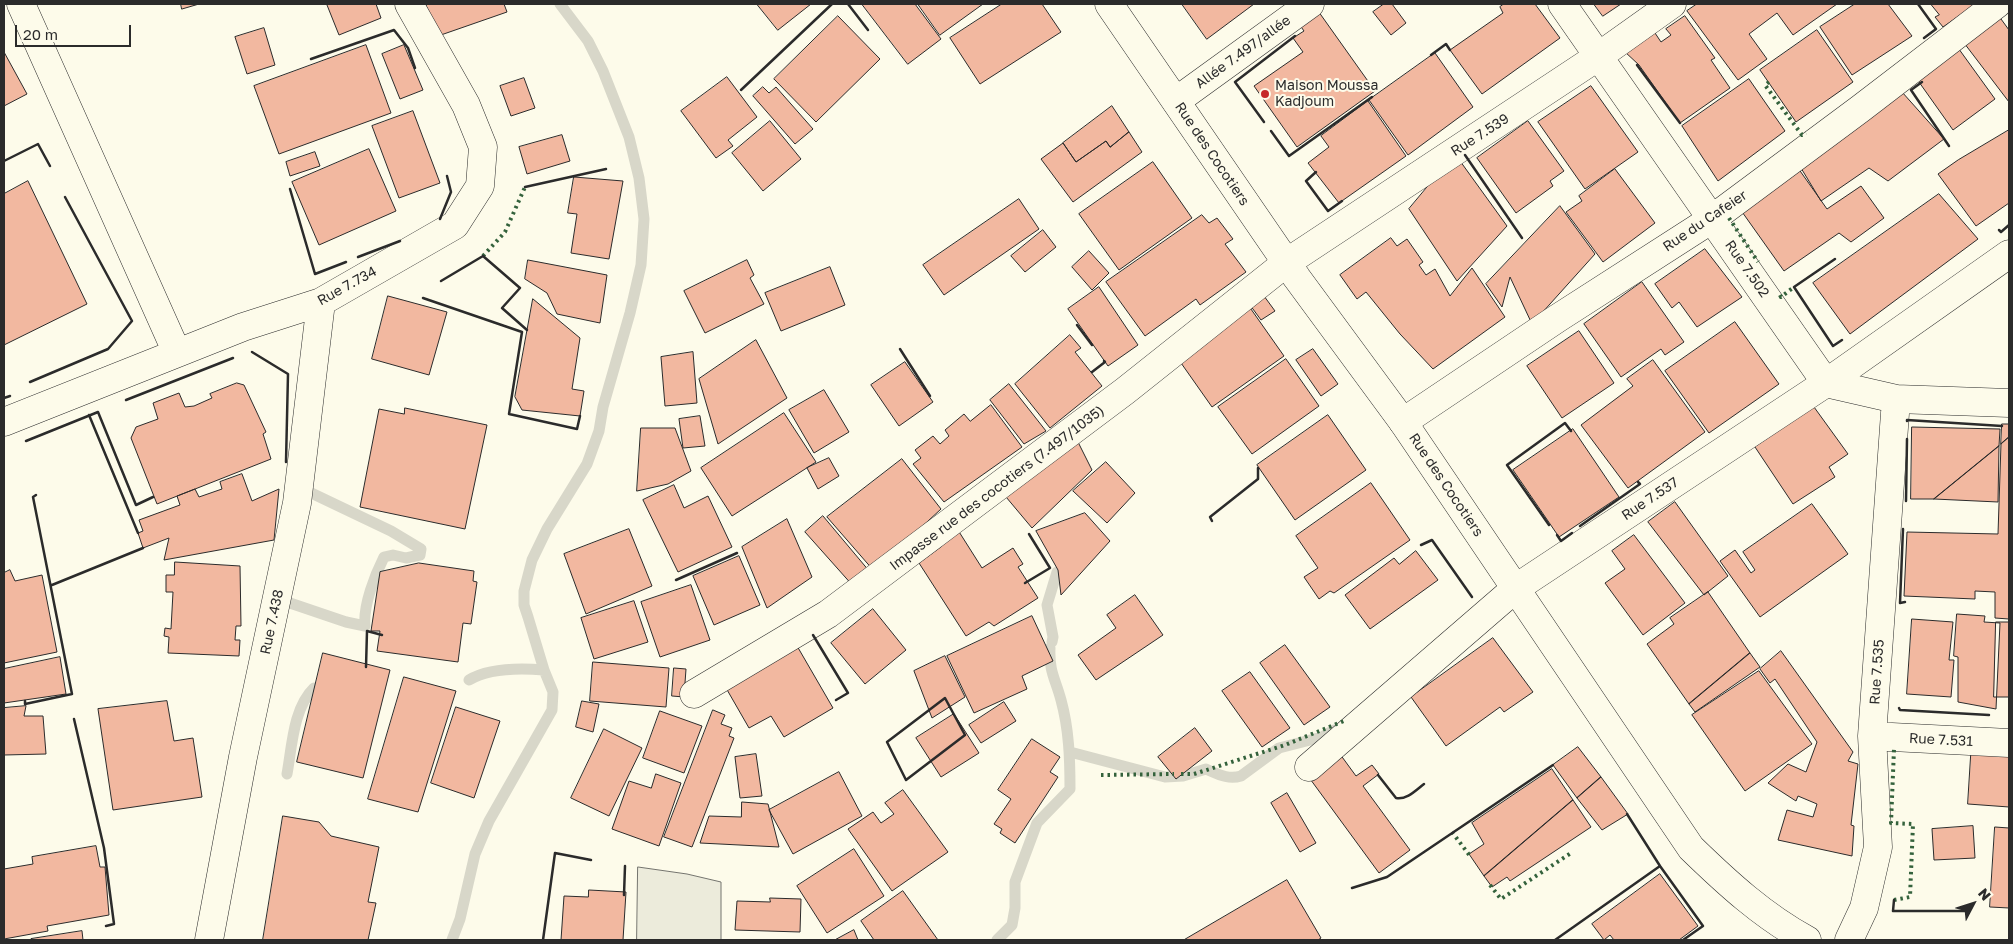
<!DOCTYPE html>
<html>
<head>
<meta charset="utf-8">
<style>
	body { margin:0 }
	#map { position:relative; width:2013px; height:944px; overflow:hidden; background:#fdfbea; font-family:"Golos Text",sans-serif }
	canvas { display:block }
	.frame { position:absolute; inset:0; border:5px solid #2b2b2b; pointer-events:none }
	.north { position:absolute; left:1948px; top:879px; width:50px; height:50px; -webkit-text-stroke:4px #fdfbea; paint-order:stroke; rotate:50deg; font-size:14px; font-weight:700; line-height:20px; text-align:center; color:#2b2b2b }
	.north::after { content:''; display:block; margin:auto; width:18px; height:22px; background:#2b2b2b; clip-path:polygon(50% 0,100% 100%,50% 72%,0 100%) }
	.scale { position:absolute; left:15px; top:25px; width:116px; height:22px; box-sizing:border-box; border:2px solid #2b2b2b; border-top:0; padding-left:6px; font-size:15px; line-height:18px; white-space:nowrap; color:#2b2b2b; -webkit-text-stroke:4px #fdfbea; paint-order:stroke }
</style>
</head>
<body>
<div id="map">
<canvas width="2013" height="944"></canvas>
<div class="frame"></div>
<div class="north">N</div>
<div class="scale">20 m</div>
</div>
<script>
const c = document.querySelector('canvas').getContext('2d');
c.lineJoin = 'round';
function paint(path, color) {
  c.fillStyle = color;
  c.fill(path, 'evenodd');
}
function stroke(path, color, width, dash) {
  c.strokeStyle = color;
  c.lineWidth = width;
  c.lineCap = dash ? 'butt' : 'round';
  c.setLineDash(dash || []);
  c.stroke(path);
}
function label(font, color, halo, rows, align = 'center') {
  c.font = font + ' "Golos Text",sans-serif';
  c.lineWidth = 4;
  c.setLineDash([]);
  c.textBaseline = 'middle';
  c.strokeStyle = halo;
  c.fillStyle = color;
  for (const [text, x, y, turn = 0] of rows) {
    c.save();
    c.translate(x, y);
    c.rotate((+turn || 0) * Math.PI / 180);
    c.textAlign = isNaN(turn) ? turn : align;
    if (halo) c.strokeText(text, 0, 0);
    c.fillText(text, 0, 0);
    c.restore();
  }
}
const green = new Path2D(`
	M638,867L687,874L721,882V940H637Z`);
const stream = new Path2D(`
	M287,602L346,622L365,626C363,605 375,575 384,557L393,555L406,558L420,555L421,549L391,531L305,490
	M1052,642L1053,637L1047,605L1057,572
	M469,680C489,668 520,668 544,670
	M1070,752L1165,777L1183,776L1206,769C1218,774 1228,780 1241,776L1279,748L1322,737L1334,730
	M287,774C292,747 293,708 314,688L322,690L326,695
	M452,940L460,919L475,854L489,821L552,710L553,692L544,670L528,617L524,605V591L532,560L547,529L587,464L599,431L603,407L630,313L641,265L644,219L639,178L629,137L603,71L588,41L560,4
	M997,940L1012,925L1015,908V882L1034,831L1037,823L1070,789C1070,759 1069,729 1061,700C1055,678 1049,672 1050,648`);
const building = new Path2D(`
	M181,4H199L182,9Z
	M330,4H376L381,18L339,35L327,5Z
	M426,4H504L507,12L438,36Z
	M757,4H811L778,30Z
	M862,4H915L941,39L908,64Z
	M918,4H983L940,35Z
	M1002,4H1042L1061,32L980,84L950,38Z
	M1182,4H1254L1207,39Z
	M1384,4H1392L1406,23L1391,35L1373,12Z
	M1504,4H1535L1560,38L1482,94L1450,50L1503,13L1500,7Z
	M1594,4H1621L1603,16Z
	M1697,4H1837L1793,35L1777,13L1749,34L1767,59L1738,80L1687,11Z
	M1855,4H1888L1912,36L1852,75L1820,27Z
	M1931,4H1976L1943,27L1935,17L1939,15Z
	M1316,8L1375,91L1297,147L1254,86L1303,52L1293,38L1304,31L1297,21Z
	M1993,8L2009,30V102L1958,35Z
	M838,16L880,59L816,122L774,79Z
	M1685,16L1715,58L1711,60L1730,88L1680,123L1639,65L1624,51L1653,30L1661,42L1671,35L1666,29Z
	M264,28L275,65L247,74L235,37Z
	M1817,30L1853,82L1796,122L1760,70Z
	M366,45L391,113L279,154L254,86Z
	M404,45L423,90L400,99L382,54Z
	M1956,45L1995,99L1953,130L1914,75Z
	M4,52L27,94L4,106Z
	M1435,53L1473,107L1408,155L1369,100Z
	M727,77L757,117L728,140L733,146L716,158L681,111Z
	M524,78L535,108L511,116L500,86Z
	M1749,79L1785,131L1718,181L1682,126Z
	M1591,86L1638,152L1585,189L1538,122Z
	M763,87L769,93L776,87L813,129L795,144L753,96Z
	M1902,92L1944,139L1888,181L1869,168L1821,201L1801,168Z
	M1368,101L1406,156L1339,203L1308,163L1329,147L1321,136Z
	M1112,106L1129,132L1110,147L1106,141L1076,162L1063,143Z
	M413,111L440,183L399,198L372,126Z
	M770,121L801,159L763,191L732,153Z
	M1528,121L1564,171L1550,181L1553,186L1516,213L1477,158Z
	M2009,130V203L1976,226L1938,174L1958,160Z
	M1129,132L1142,152L1073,202L1041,159L1063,143L1076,162L1106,141L1110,147Z
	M562,135L570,161L527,174L519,147Z
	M369,149L396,211L319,245L292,182Z
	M315,152L320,166L290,176L286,162Z
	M1455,154L1507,226L1457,281L1409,209Z
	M1153,162L1192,218L1119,270L1079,214Z
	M1798,168L1827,209L1861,186L1884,218L1851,242L1839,233L1784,271L1740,209Z
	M1615,169L1655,223L1603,262L1566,212L1582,201L1579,196Z
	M574,177L623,181L609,259L571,253L577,214L568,213Z
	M28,181L87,304L4,345V194Z
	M1939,194L1978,239L1850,334L1813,283Z
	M1019,199L1039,229L944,295L923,265Z
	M1560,206L1595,254L1532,324L1510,277L1502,307L1486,284Z
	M1202,215L1209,223L1217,218L1233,239L1225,244L1246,272L1200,305L1196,299L1145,336L1106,282Z
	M1043,230L1056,247L1025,272L1011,256Z
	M1391,238L1397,246L1407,239L1423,262L1419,265L1426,275L1435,269L1450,296L1472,268L1505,317L1433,369L1400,334L1366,292L1357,299L1340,275Z
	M1705,249L1742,297L1697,327L1679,302L1672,308L1655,284Z
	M1089,251L1109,273L1092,290L1072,267Z
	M528,260L607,275L600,323L557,314L547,293L525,279Z
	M747,260L754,275L750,278L764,304L705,333L684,291Z
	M830,267L845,305L781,331L765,293Z
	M1642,282L1684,342L1665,355L1661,349L1621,377L1584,324Z
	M1099,287L1138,345L1108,366L1068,309Z
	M388,296L447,312L429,375L372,359Z
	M1264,296L1275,311L1261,320L1250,305Z
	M533,299L580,338L572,389L584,391L580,416L522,410L515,397Z
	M1246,302L1284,356L1212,407L1174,353Z
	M1735,322L1779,384L1709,433L1665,371Z
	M1579,331L1614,383L1562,418L1527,366Z
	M1070,335L1081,348L1075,352L1102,386L1050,428L1015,384Z
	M756,340L787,398L718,444L699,379Z
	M1313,349L1338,384L1321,396L1296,360Z
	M693,352L697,403L665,406L661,357Z
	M1286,359L1319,406L1252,454L1218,407Z
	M1653,360L1705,432L1628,488L1581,425L1633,386L1627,379Z
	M905,362L933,402L899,426L871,385Z
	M237,383L244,385L266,432L263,434L271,459L157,504L131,438L136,427L158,419L153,403L179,393L185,407L194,406L212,398L210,394Z
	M1009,384L1046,431L1024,444L990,400Z
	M824,390L849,432L814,453L789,410Z
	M991,405L1022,447L944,502L913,464L921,458L915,450L933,436L940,444L949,436L945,430L964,414L970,421Z
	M1814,407L1848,454L1829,467L1835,477L1793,504L1755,447Z
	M405,408L487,425L465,529L360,507L379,409L404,414Z
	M784,413L816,462L732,516L701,468Z
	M1328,415L1366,470L1295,520L1257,465Z
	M700,416L705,446L683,448L679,419Z
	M2002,424H2009V437L2001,444Z
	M1912,427L2000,429L1999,446L1934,499H1911Z
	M641,428H675L691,471L668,484L637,491Z
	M1573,429L1619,497L1559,537L1513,470Z
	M2009,437V619L1995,618V592L1975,591V599L1904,596L1907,532L1998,534L2001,444Z
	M1078,442L1092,470L1032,528L1001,491Z
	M1999,446L1998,502L1934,499Z
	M829,458L839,476L818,489L807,468Z
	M902,459L941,509L874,571L827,517Z
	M1106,462L1135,493L1107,523L1073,491Z
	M242,474L252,501L279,489L274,540L164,560L169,538L143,548L138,533L143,531L139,520L180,505L177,496L195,489L199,497L222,489L220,482Z
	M1371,483L1410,540L1334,593L1330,591L1319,599L1304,577L1318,568L1296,536Z
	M674,485L684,508L708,496L732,547L678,572L643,500Z
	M1675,502L1728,576L1704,595L1648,522Z
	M1812,504L1848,554L1760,617L1720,561L1735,550L1751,573L1755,570L1743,552Z
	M1085,513L1110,541L1061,595L1058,570L1036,531Z
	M823,516L870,572L854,587L805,532Z
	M787,519L812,577L767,608L742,547Z
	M956,527L982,568L1013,548L1023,564L1018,567L1038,598L994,626L989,622L966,636L919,563L942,546L939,539Z
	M629,529L652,586L586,614L564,554Z
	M1634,535L1685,603L1643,635L1605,583L1625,569L1612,551Z
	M1416,551L1438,580L1370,629L1345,595L1394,558L1399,564Z
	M739,556L760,605L714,625L693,576Z
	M175,562L240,566L241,626H236L235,640H240L239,656L168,653L169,637L164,636L165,628L171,629L173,592H166V575H174Z
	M419,563L474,571L473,581L477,582L471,624L463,623L458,662L377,651L380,631H371L380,572Z
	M10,570L15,581L42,575L57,652L4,663V573Z
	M691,585L710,640L660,657L641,602Z
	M1708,592L1750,653L1689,704L1647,644L1674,624L1670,618Z
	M1135,595L1163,635L1096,680L1078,655L1116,628L1107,615Z
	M634,601L648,642L594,659L581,618Z
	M873,609L906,650L865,684L831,643Z
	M1957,614L1985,616L1984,622L2000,623L1996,709L1958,702V657L1954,656Z
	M1032,616L1053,661L1022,676L1027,689L974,713L947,656Z
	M1912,619L1953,622L1949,660H1954L1951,697L1907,694Z
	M1996,622H2009V697H1994Z
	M1493,638L1533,692L1504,712L1500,707L1446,746L1411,697Z
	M793,639L833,708L784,737L771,716L749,728L722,681Z
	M1285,645L1330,707L1304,725L1260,663Z
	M1781,651L1853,752L1848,761L1858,764L1851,825L1854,826L1852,856L1778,840L1787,810L1813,817L1817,804L1798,796L1796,801L1768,783L1788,764L1806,772L1817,742L1775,679L1770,683L1760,669Z
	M323,653L390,670L363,778L297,762Z
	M1750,653L1760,667L1695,712L1689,704Z
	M945,656L965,697L932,718L914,671Z
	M60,657L66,694L4,703V669Z
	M593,662L669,668L666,707L590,701Z
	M674,668L686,669L684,697L672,696Z
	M1759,671L1812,744L1745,791L1692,715Z
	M1250,672L1290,728L1262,747L1222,691Z
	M404,677L456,691L418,812L368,799Z
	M167,701L174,741L193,738L202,797L113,810L98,709Z
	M582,701L599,704L593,732L576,727Z
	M1004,702L1016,721L981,743L969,725Z
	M26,706L24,716H43L46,754L4,755V708Z
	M456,707L500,721L474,798L431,783Z
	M713,710L725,715L721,724L732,728L729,736L734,738L692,847L664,837Z
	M660,711L702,726L684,773L643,758Z
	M954,714L979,753L941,777L916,738Z
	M1195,728L1212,751L1176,779L1158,757Z
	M604,729L642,748L609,816L571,798Z
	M1032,739L1060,757L1050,772L1058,777L1015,843L1000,833L1002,829L994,824L1011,799L998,790Z
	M1972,740L2009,742V807L1968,804Z
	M1578,747L1601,777L1577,798L1553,765Z
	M1337,750L1356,776L1372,765L1379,774L1363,786L1410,850L1379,873L1305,772Z
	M756,754L762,796L740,798L735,757Z
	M1552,769L1573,800L1484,876L1469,854L1484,844L1472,823Z
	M839,772L862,816L793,854L769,810Z
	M656,774L681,783L659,846L612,829L629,781L651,788Z
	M1601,777L1628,814L1602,830L1577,798Z
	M903,790L948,852L892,891L848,829L873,812L881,823L894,814L885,803Z
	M1287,793L1316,843L1300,852L1271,803Z
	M1573,800L1591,827L1510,881L1507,877L1492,887L1484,876Z
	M742,802L768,804L779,847L700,843L709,816L741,817Z
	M283,816L319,822L331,836L379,847L368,902L376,903L368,940H263Z
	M1973,826L1975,858L1934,860L1932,829Z
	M1995,827L2009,828V908L1990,907Z
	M96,846L100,867H105L109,915L47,926L48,931L4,939V869L33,864L32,857Z
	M854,849L884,896L827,933L797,886Z
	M1660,874L1698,926L1679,940H1614L1610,935L1604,940L1592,924Z
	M1287,880L1321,938L1318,940H1184Z
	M589,890L626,892L623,940H561L564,896L588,897Z
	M903,891L938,940H874L861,921Z
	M770,898L801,899L800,932L735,930L737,901L770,902Z
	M854,930L858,940H835Z
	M82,931L83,940H31V939Z`);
const street = new Path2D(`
	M21,4L177,353
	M1562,4L1826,383L1896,399L2009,403
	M1176,101L1310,4
	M4,422L243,327L321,302L455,225L480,186L483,147L466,105L409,4
	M1403,422L1558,318L1712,219L1860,109L1997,4
	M694,694L828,614L1125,391L1286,263L1599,56L1672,4
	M1872,736L2009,743
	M1309,767L1516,588L1826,383L2009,254
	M209,940L243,757L297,503L321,302
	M1849,940L1864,908L1878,847L1872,736L1896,399`);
const secondary = new Path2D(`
	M1109,4L1297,278L1403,422L1691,848C1727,883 1763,916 1807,940`);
const hedge = new Path2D(`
	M1769,82L1765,85L1802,135L1806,133
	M1729,218L1758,262
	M483,256L505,232L525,187
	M1780,295L1781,297L1794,287
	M1181,774H1194L1285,745L1344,721
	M1101,775L1174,774
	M1452,832L1470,856
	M1490,885L1501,899L1571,853
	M1894,900L1910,897L1913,824L1891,823L1894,749H1896`);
const wall = new Path2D(`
	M848,4L868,30
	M1918,4L1936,29L1924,38
	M1431,55L1446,44L1450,50
	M311,59L394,30L408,48L415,68
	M1637,65L1680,123
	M1922,82L1911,90L1949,146
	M741,90L832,4
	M1264,122L1235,82L1295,36
	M1271,131L1289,156L1372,97
	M1465,155L1522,238
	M4,161L38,144L50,166
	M1316,172L1306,181L1328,211L1342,201
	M525,187L606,169
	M290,189L315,274L346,262
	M440,219L451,192L447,176
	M1999,230L2001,232L2009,225
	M358,257L400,241
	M1835,259L1794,287L1833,346L1842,340
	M441,281L483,256L520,288L502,308L527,330
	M423,298L522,332L509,414L577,429L580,416
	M1077,325L1092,345
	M900,349L930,396
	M252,352L288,374L286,462
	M1092,372L1105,362L1104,361
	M30,382L108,349L132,321L65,197
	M4,398L10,396
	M126,400L233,358
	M89,415L138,533
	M1907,421V420L2002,426
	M26,441L98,412L136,505L153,497
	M1906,501L1907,439
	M1212,521L1210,517L1258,479V468
	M1549,525L1507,465L1565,423L1571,431
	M1580,526L1640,484L1638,482
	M1903,529L1900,603L1905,602
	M1557,535L1561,541L1572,533
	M1421,545L1432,540L1472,597
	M676,580L737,553
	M1025,583L1050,568L1029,534
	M52,585L143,548
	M813,635L848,693L836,700
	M366,667L367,631L382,635
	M945,698L965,735L906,780L887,742Z
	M25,701V704L72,694L33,497L36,495
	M1899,708L1900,710L1989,715
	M74,719L104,848L114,924L106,926
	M1378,775L1396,798C1407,800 1416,790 1424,784
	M1627,814L1660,866L1703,926L1683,940
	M1352,888L1387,877L1553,765
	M624,895L625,866
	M1894,900L1893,911H1965
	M543,940L555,853L591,860
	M1555,940L1660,866`);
const markers = [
	[1265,94,5,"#c62828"]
];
const streetNames = [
	["Allée 7.497/allée",1243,52,-36],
	["Rue 7.539",1480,135,-33],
	["Rue des Cocotiers",1212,154,56],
	["Rue du Cafeier",1705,221,-34],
	["Rue 7.502",1747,269,55],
	["Rue 7.734",347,286,-29],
	["Rue des Cocotiers",1446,485,56],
	["Impasse rue des cocotiers (7.497/1035)",997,488,-37],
	["Rue 7.537",1650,499,-34],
	["Rue 7.438",272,622,-78],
	["Rue 7.535",1877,672,-86],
	["Rue 7.531",1941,740,3]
];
const poiNames = [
	["Maison Moussa",1275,86],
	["Kadjoum",1275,102]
];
paint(green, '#ecebdb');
stroke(green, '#74746e', 1);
stroke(stream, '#d8d7c9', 11);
paint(building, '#f2b8a0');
stroke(building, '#2b2b2b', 1);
stroke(street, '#2b2b2b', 29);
stroke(secondary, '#2b2b2b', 29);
stroke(street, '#fdfbea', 28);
stroke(secondary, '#fdfbea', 28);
stroke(hedge, '#34623c', 4, [2.5, 4]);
stroke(wall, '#2b2b2b', 2.5);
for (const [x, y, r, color] of markers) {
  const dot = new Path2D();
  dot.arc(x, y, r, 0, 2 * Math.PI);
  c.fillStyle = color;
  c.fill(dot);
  stroke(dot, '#fdfbea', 2);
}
label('14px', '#2b2b2b', '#fdfbea', streetNames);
label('14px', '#2b2b2b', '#fdfbea', poiNames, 'left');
</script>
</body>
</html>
